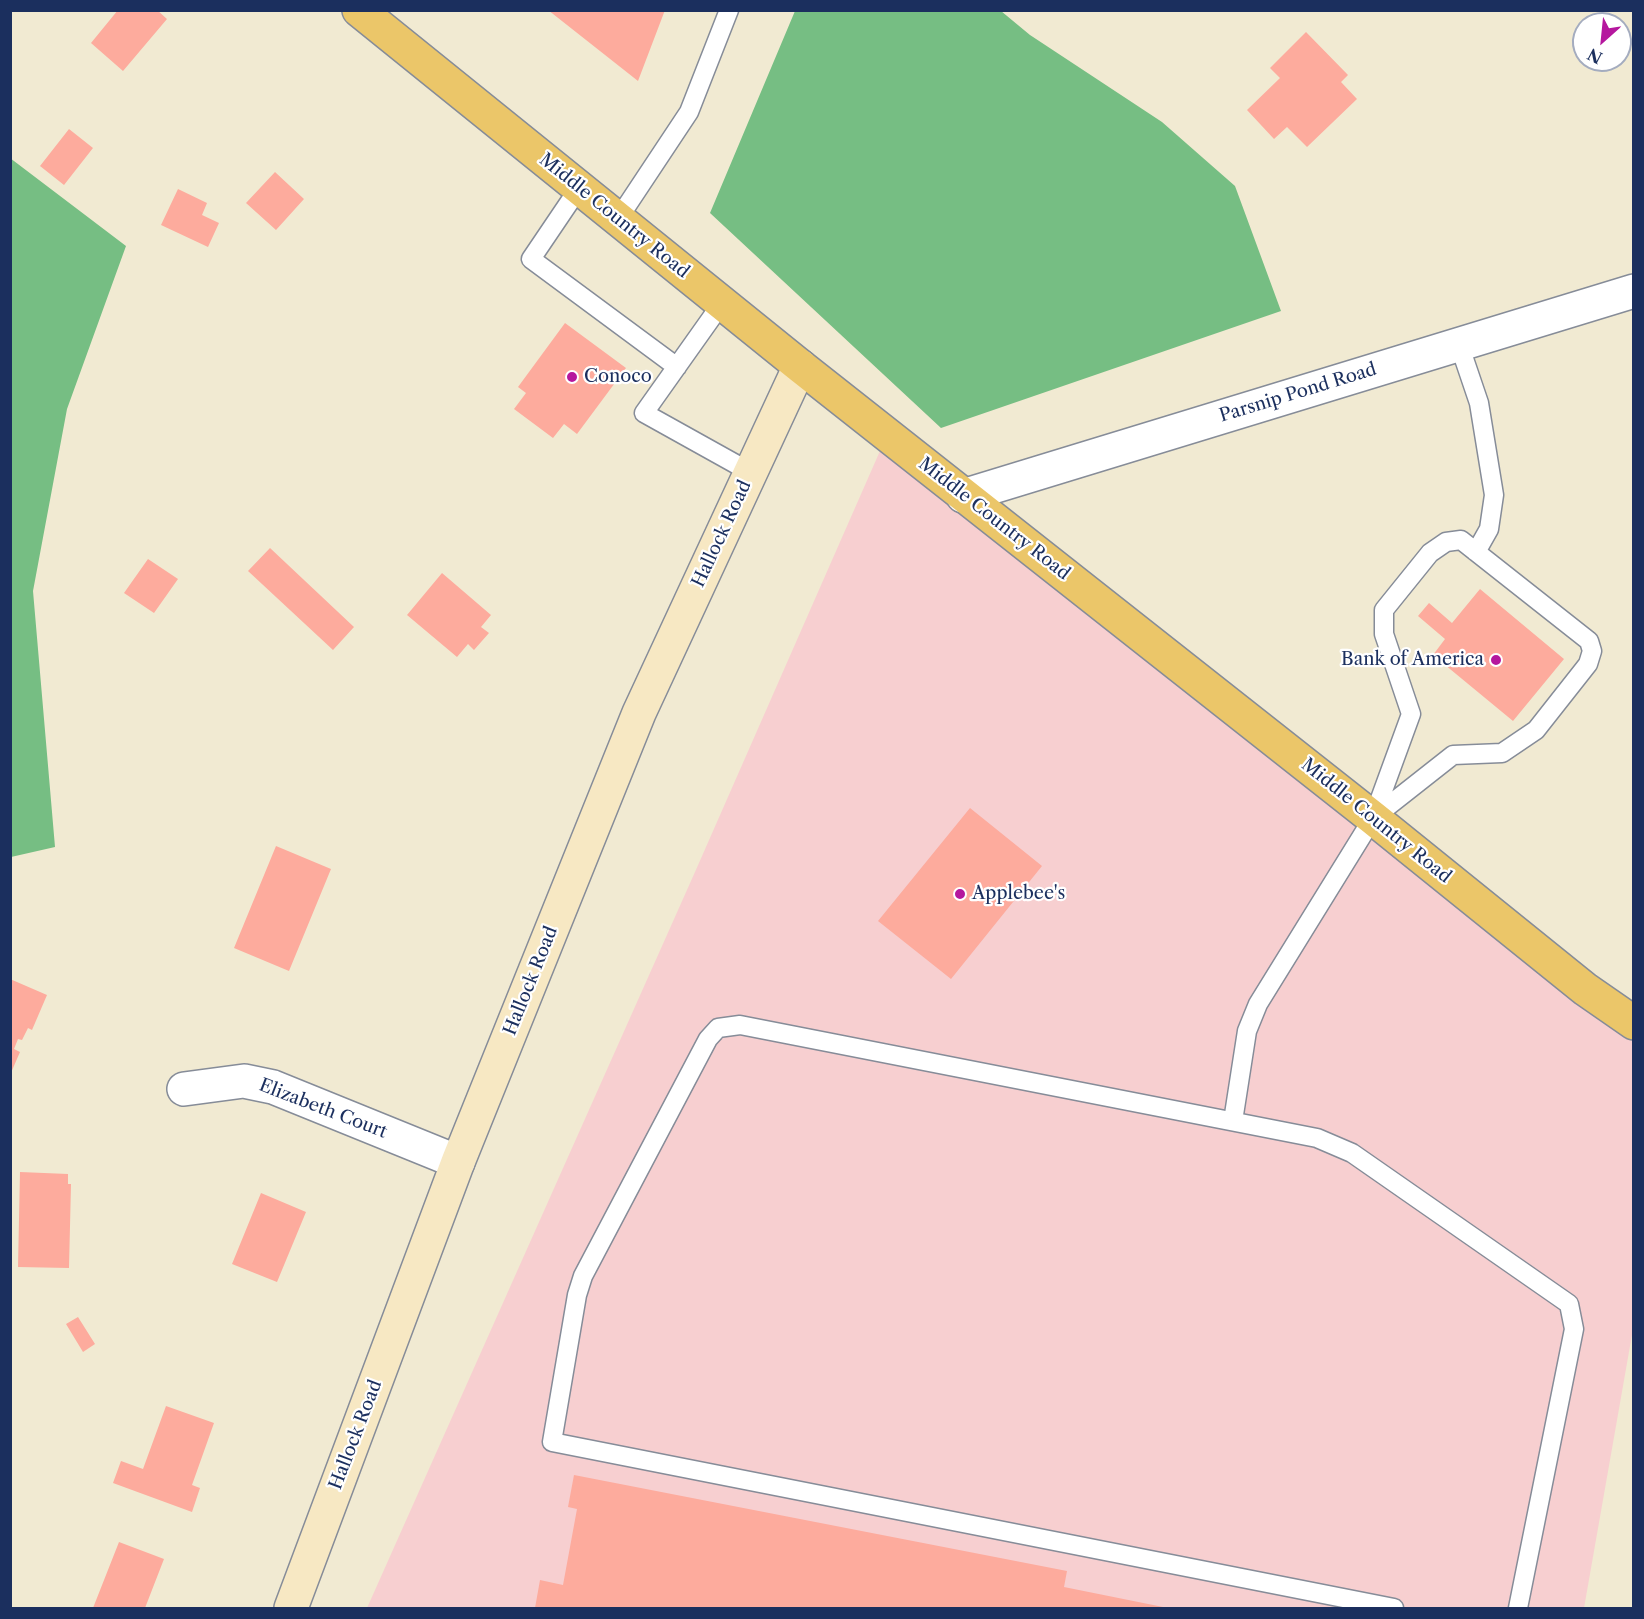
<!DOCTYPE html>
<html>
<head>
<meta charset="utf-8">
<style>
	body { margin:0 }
	#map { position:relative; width:1644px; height:1619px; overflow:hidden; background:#f1ead2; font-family:"Libre Caslon Text",serif }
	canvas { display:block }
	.frame { position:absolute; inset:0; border:12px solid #1b2f5e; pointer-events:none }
	.north { position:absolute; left:1572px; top:12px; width:60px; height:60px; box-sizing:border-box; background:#fff; border:2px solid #a4acbf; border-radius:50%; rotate:207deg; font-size:16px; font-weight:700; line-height:24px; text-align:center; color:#1b2f5e }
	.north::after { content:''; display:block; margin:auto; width:21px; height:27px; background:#b5179e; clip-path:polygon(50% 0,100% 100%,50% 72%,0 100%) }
</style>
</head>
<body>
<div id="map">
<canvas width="1644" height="1619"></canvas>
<div class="frame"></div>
<div class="north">N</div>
</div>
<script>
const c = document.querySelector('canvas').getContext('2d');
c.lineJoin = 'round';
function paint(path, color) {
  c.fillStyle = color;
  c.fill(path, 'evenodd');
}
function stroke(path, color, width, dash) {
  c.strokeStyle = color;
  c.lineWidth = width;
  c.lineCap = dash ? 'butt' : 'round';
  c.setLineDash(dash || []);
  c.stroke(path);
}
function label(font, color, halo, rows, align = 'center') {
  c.font = font + ' "Libre Caslon Text",serif';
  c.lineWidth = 4.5;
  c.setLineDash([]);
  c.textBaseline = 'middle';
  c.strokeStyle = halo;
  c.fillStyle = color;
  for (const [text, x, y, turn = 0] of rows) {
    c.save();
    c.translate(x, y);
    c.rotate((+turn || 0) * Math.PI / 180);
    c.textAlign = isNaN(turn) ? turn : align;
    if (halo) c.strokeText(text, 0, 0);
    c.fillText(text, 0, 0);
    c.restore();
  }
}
const built = new Path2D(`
	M887,435L1633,1023V1329L1584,1608H367L695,872Z`);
const forest = new Path2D(`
	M795,11H1001L1030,35L1162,122L1235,186L1281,311L941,428L710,213Z
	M10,158L126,246L67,409L33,591L55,847L11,857Z`);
const building = new Path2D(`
	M118,10H157L167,19L123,71L91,43Z
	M548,10H665L638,81Z
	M1306,32L1348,75L1341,82L1357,99L1307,147L1287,127L1274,139L1247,110L1280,78L1270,68Z
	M69,129L93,148L64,185L40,166Z
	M275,172L304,199L276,230L246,203Z
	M178,189L207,203L202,215L219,223L208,247L161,225Z
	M565,323L626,368L577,434L564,424L553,438L514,409L526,393L518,387Z
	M270,548L354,627L333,650L248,571Z
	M148,559L178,579L154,613L124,593Z
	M442,573L491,615L481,627L489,633L474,650L468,644L457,657L407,615Z
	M1480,589L1564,659L1513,721L1433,655L1445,639L1418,616L1429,603L1452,623Z
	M970,808L1042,866L951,979L878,921Z
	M276,846L331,869L289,971L234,948Z
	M10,979L47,995L32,1030L28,1028L22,1040L18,1039L14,1049L20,1052L10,1075Z
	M20,1172L68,1174V1184H71L69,1268L18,1267Z
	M261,1193L306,1212L277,1282L232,1264Z
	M78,1317L95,1344L83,1352L66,1324Z
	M166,1406L214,1423L192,1485L200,1488L192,1512L113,1483L121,1461L143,1469Z
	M574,1475L1067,1571L1064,1587L1168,1608H535L540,1580L563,1585L577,1509L568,1507Z
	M119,1542L164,1559L145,1608H93Z`);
const lane = new Path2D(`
	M579,188L531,259L677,367
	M618,219L689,112L729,10
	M722,303L644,413L750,472
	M1459,344L1479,403L1494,495L1489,529L1476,552
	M1233,1121L1247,1031L1258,1004L1373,818L1411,714L1384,634V610L1430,553L1446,542L1461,540L1589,641L1592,651L1588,664L1536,730L1502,753L1453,755L1373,818
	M1394,1608L552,1442L577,1295L583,1276L708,1039L718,1028L740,1025L1317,1138L1352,1153L1569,1304L1574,1329L1518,1608`);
const street = new Path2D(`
	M963,496L1634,291
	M184,1089L244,1081L273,1087L458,1162`);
const secondary = new Path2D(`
	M291,1608L458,1162L639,713L800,366`);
const primary = new Path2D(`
	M359,10L800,366L1373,818L1585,989L1634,1023`);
const markers = [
	[572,377,6,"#b5179e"],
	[1496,660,6,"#b5179e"],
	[960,894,6,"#b5179e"]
];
const streetNames = [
	["Middle Country Road",614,216,39],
	["Parsnip Pond Road",1298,393,-17],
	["Middle Country Road",994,519,38],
	["Hallock Road",722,534,-65],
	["Middle Country Road",1376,821,39],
	["Hallock Road",531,981,-68],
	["Elizabeth Court",323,1109,21],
	["Hallock Road",356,1435,-69]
];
const poiNames = [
	["Conoco",584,377],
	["Bank of America",1484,660,"right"],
	["Applebee's",972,894]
];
paint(built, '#f7cfd0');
paint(forest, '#76be83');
paint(building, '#fdab9d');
stroke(lane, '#868c98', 21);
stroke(street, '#868c98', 36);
stroke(secondary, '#868c98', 36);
stroke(primary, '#868c98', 36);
stroke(lane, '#fff', 18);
stroke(street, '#fff', 33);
stroke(secondary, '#f7e8c3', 33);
stroke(primary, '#ebc669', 33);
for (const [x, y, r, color] of markers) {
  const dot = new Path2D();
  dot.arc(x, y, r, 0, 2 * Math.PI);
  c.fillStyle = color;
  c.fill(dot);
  stroke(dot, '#fff', 2);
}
label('18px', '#1b2f5e', '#fff', streetNames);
label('18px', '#1b2f5e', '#fff', poiNames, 'left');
</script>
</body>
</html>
